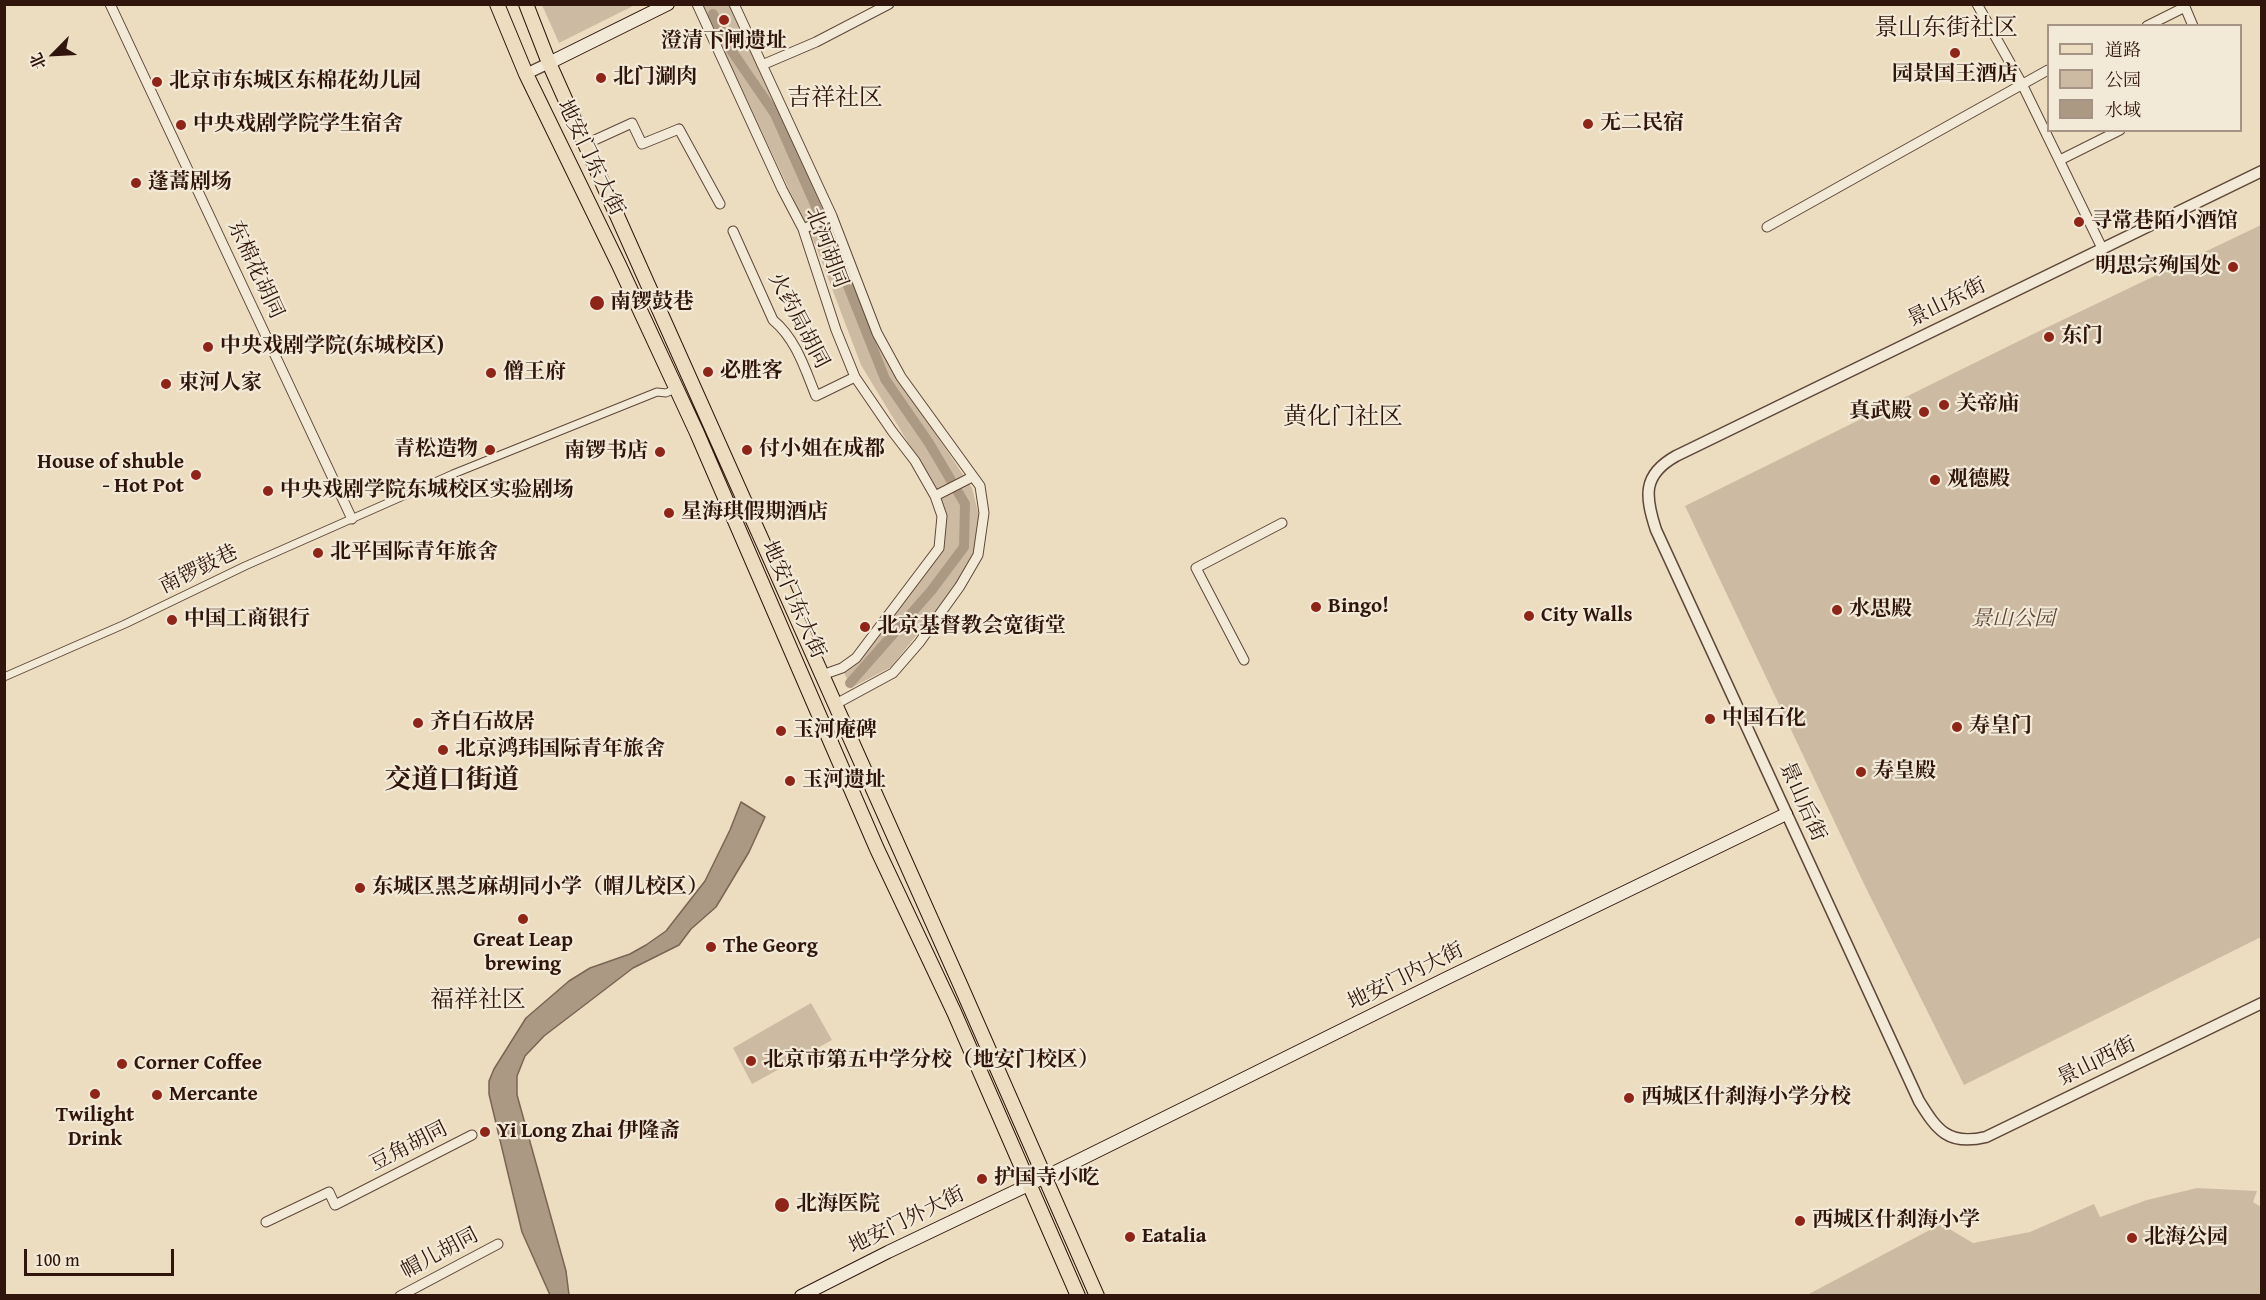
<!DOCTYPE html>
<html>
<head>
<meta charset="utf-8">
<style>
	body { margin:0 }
	#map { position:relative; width:2266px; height:1300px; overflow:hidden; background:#ecddc1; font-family:"Gentium Book Plus","Noto Serif SC",serif }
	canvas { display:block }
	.frame { position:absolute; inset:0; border:6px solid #2f150b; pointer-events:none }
	.legend { position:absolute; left:2047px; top:24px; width:195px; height:108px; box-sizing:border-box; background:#f3e9d7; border:2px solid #a59485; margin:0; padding:8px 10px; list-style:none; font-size:18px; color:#2f150b }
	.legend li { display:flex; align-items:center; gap:12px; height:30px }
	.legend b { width:30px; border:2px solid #a59485 }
	.north { position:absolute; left:24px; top:24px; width:60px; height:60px; -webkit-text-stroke:4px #f3e9d7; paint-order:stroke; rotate:246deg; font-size:16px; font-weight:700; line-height:24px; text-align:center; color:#2f150b }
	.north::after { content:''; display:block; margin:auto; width:21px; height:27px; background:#2f150b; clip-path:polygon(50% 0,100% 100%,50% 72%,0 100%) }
	.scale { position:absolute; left:24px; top:1249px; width:150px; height:27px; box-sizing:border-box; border:3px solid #2f150b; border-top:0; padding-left:8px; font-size:18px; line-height:21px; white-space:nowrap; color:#2f150b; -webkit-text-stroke:4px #f3e9d7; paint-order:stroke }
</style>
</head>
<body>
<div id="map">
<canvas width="2266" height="1300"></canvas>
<div class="frame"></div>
<ul class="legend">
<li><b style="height:8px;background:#ecddc1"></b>道路</li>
<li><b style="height:16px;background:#ccbba2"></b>公园</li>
<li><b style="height:16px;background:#ac9983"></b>水域</li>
</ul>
<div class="north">北</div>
<div class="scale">100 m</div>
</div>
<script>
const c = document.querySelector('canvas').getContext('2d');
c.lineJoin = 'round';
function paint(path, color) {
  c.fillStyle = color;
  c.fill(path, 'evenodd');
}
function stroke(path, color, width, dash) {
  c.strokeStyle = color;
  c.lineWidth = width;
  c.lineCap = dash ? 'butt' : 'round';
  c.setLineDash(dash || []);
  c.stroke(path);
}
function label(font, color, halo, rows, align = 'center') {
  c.font = font + ' "Gentium Book Plus","Noto Serif SC",serif';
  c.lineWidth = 4.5;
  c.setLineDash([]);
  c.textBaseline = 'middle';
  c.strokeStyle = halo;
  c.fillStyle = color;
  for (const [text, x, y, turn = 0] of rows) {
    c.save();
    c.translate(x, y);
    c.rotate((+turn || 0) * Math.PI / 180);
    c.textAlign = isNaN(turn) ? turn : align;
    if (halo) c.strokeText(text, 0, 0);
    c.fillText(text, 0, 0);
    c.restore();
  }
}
const green = new Path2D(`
	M542,5H635L559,43Z
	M706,5H730L834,229L894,372L972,488L979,516V548L966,573L891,667L851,688L843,670L944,540L945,511L932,482L861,365L817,249L703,6Z
	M2261,225V937L1964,1085L1864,884L1685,506L2027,337Z
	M811,1003L832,1040L752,1084L733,1048Z
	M2197,1188L2257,1191L2253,1202L2261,1207V1295H1807L1941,1224L1973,1243L2030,1232L2094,1204L2100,1217L2147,1200Z`);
const water = new Path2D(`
	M741,802L765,817L749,852L716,907L691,929L679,945L633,968L544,1036L525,1056L517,1076V1095L566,1271L569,1295H550L522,1232L489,1094V1081L494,1069L526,1018L569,981L590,968L630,954L646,945L666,931L705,881L730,830Z`);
const canal = new Path2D(`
	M713,14L731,50L775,114L821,218L885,379L929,443L965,504L964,547L931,591L850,683`);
const pedestrian = new Path2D(`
	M4,677L125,624L245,566L453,474L657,392L666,393L675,389`);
const minor = new Path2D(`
	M110,4L352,519
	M697,4L782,189L803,229L836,330L855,377L892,431L915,461L935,496L942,516L939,548L856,658L842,668L822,675
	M734,4L832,216L877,333L901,377L980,486L984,513L978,555L960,586L919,643L893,673L834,705
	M1977,4L2022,84L2102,248
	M2185,7L2193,26
	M2147,26L2185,7L2183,4
	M762,65L816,42L889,4
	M586,144L632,123L642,144L679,129L720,204
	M2060,160L2120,130
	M1767,227L2048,70
	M803,229L832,216
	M733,231L773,320C796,339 805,369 816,396L855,377
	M935,496L972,477
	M1244,660L1196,568L1282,523
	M266,1222L329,1192L335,1205L472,1135
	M400,1296L498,1244`);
const tertiary = new Path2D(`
	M526,74L549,63
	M2262,171L1676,456C1642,475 1645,496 1656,530L1919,1101C1937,1130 1948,1146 1986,1137L2262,1003`);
const secondary = new Path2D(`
	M549,63L668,4
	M801,1296L888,1252L1045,1177L1445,979L1786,814`);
const primary = new Path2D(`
	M497,4L526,74L619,265L697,433L877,849L954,1012L1078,1296
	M526,4L549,63L960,984L1097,1296`);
const markers = [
	[724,20,6,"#8f2418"],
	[1955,53,6,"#8f2418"],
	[601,78,6,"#8f2418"],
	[157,82,6,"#8f2418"],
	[1588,124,6,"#8f2418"],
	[181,125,6,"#8f2418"],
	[136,183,6,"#8f2418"],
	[2079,222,6,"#8f2418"],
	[2233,267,6,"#8f2418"],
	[597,303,8,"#8f2418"],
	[2049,337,6,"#8f2418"],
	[208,347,6,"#8f2418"],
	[708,372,6,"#8f2418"],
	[491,373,6,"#8f2418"],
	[166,384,6,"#8f2418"],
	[1944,405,6,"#8f2418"],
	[1924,412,6,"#8f2418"],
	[490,450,6,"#8f2418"],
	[747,450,6,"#8f2418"],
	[660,452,6,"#8f2418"],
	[196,475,6,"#8f2418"],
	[1935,480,6,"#8f2418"],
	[268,491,6,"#8f2418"],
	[669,513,6,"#8f2418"],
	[318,553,6,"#8f2418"],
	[1316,607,6,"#8f2418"],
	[1837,610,6,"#8f2418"],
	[1529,616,6,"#8f2418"],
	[172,620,6,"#8f2418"],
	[865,627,6,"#8f2418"],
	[1710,719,6,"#8f2418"],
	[418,723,6,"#8f2418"],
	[1957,727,6,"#8f2418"],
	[781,731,6,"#8f2418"],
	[443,750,6,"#8f2418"],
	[1861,772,6,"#8f2418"],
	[790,781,6,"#8f2418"],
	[360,888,6,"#8f2418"],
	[523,919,6,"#8f2418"],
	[711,947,6,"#8f2418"],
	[751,1061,6,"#8f2418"],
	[122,1064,6,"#8f2418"],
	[95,1094,6,"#8f2418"],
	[157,1095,6,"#8f2418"],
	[1629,1098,6,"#8f2418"],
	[485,1132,6,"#8f2418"],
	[982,1179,6,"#8f2418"],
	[782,1205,8,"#8f2418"],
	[1800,1221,6,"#8f2418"],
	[1130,1237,6,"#8f2418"],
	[2132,1238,6,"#8f2418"]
];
const poiNames = [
	["澄清下闸遗址",724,42,"center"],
	["园景国王酒店",1955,75,"center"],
	["北门涮肉",613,78],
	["北京市东城区东棉花幼儿园",169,82],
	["无二民宿",1600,124],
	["中央戏剧学院学生宿舍",193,125],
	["蓬蒿剧场",148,183],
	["寻常巷陌小酒馆",2091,222],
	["明思宗殉国处",2221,267,"right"],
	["南锣鼓巷",610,303],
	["东门",2061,337],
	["中央戏剧学院(东城校区)",220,347],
	["必胜客",720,372],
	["僧王府",503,373],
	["束河人家",178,384],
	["关帝庙",1956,405],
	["真武殿",1912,412,"right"],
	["青松造物",478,450,"right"],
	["付小姐在成都",759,450],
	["南锣书店",648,452,"right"],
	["House of shuble",184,463,"right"],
	["- Hot Pot",184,487,"right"],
	["观德殿",1947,480],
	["中央戏剧学院东城校区实验剧场",280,491],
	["星海琪假期酒店",681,513],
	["北平国际青年旅舍",330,553],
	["Bingo!",1328,607],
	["水思殿",1849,610],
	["City Walls",1541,616],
	["中国工商银行",184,620],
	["北京基督教会宽街堂",877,627],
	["中国石化",1722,719],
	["齐白石故居",430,723],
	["寿皇门",1969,727],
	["玉河庵碑",793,731],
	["北京鸿玮国际青年旅舍",455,750],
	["寿皇殿",1873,772],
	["玉河遗址",802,781],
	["东城区黑芝麻胡同小学（帽儿校区）",372,888],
	["Great Leap",523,941,"center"],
	["brewing",523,965,"center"],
	["The Georg",723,947],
	["北京市第五中学分校（地安门校区）",763,1061],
	["Corner Coffee",134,1064],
	["Mercante",169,1095],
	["西城区什刹海小学分校",1641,1098],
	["Twilight",95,1116,"center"],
	["Drink",95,1140,"center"],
	["Yi Long Zhai 伊隆斋",497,1132],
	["护国寺小吃",994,1179],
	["北海医院",796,1205],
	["西城区什刹海小学",1812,1221],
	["Eatalia",1142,1237],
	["北海公园",2144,1238]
];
const streetNames = [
	["地安门东大街",590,158,64],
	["北河胡同",826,248,69],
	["东棉花胡同",255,270,65],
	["景山东街",1947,303,-26],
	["火药局胡同",798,321,62],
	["南锣鼓巷",199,570,-26],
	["地安门东大街",793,600,66],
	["景山后街",1802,802,66],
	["地安门内大街",1406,977,-26],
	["景山西街",2097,1062,-26],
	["豆角胡同",409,1147,-27],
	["地安门外大街",907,1221,-26],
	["帽儿胡同",440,1254,-28]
];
const parkNames = [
	["景山公园",2013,620]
];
const quarterNames = [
	["景山东街社区",1946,29],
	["吉祥社区",835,99],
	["黄化门社区",1343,418],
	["福祥社区",478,1001]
];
const districtNames = [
	["交道口街道",452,781]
];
paint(green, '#ccbba2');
paint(water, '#ac9983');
stroke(water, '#7a6453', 1.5);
stroke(canal, '#ac9983', 10);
stroke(pedestrian, '#5e4738', 9);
stroke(minor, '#5e4738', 11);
stroke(tertiary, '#5e4738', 13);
stroke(secondary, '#2f150b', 14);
stroke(primary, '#2f150b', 16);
stroke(pedestrian, '#f3e9d7', 7);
stroke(minor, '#f3e9d7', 9);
stroke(tertiary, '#f3e9d7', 10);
stroke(secondary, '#f3e9d7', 12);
stroke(primary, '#ecddc1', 14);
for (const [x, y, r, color] of markers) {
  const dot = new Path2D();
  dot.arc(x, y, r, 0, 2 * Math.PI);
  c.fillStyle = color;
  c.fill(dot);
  stroke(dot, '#f3e9d7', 2);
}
label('bold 21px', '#2f150b', '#f3e9d7', poiNames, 'left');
label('21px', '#2f150b', '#f3e9d7', streetNames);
label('italic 21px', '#5e4738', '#f3e9d7', parkNames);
label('24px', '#2f150b', '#f3e9d7', quarterNames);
label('bold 27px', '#2f150b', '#f3e9d7', districtNames);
</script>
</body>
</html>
